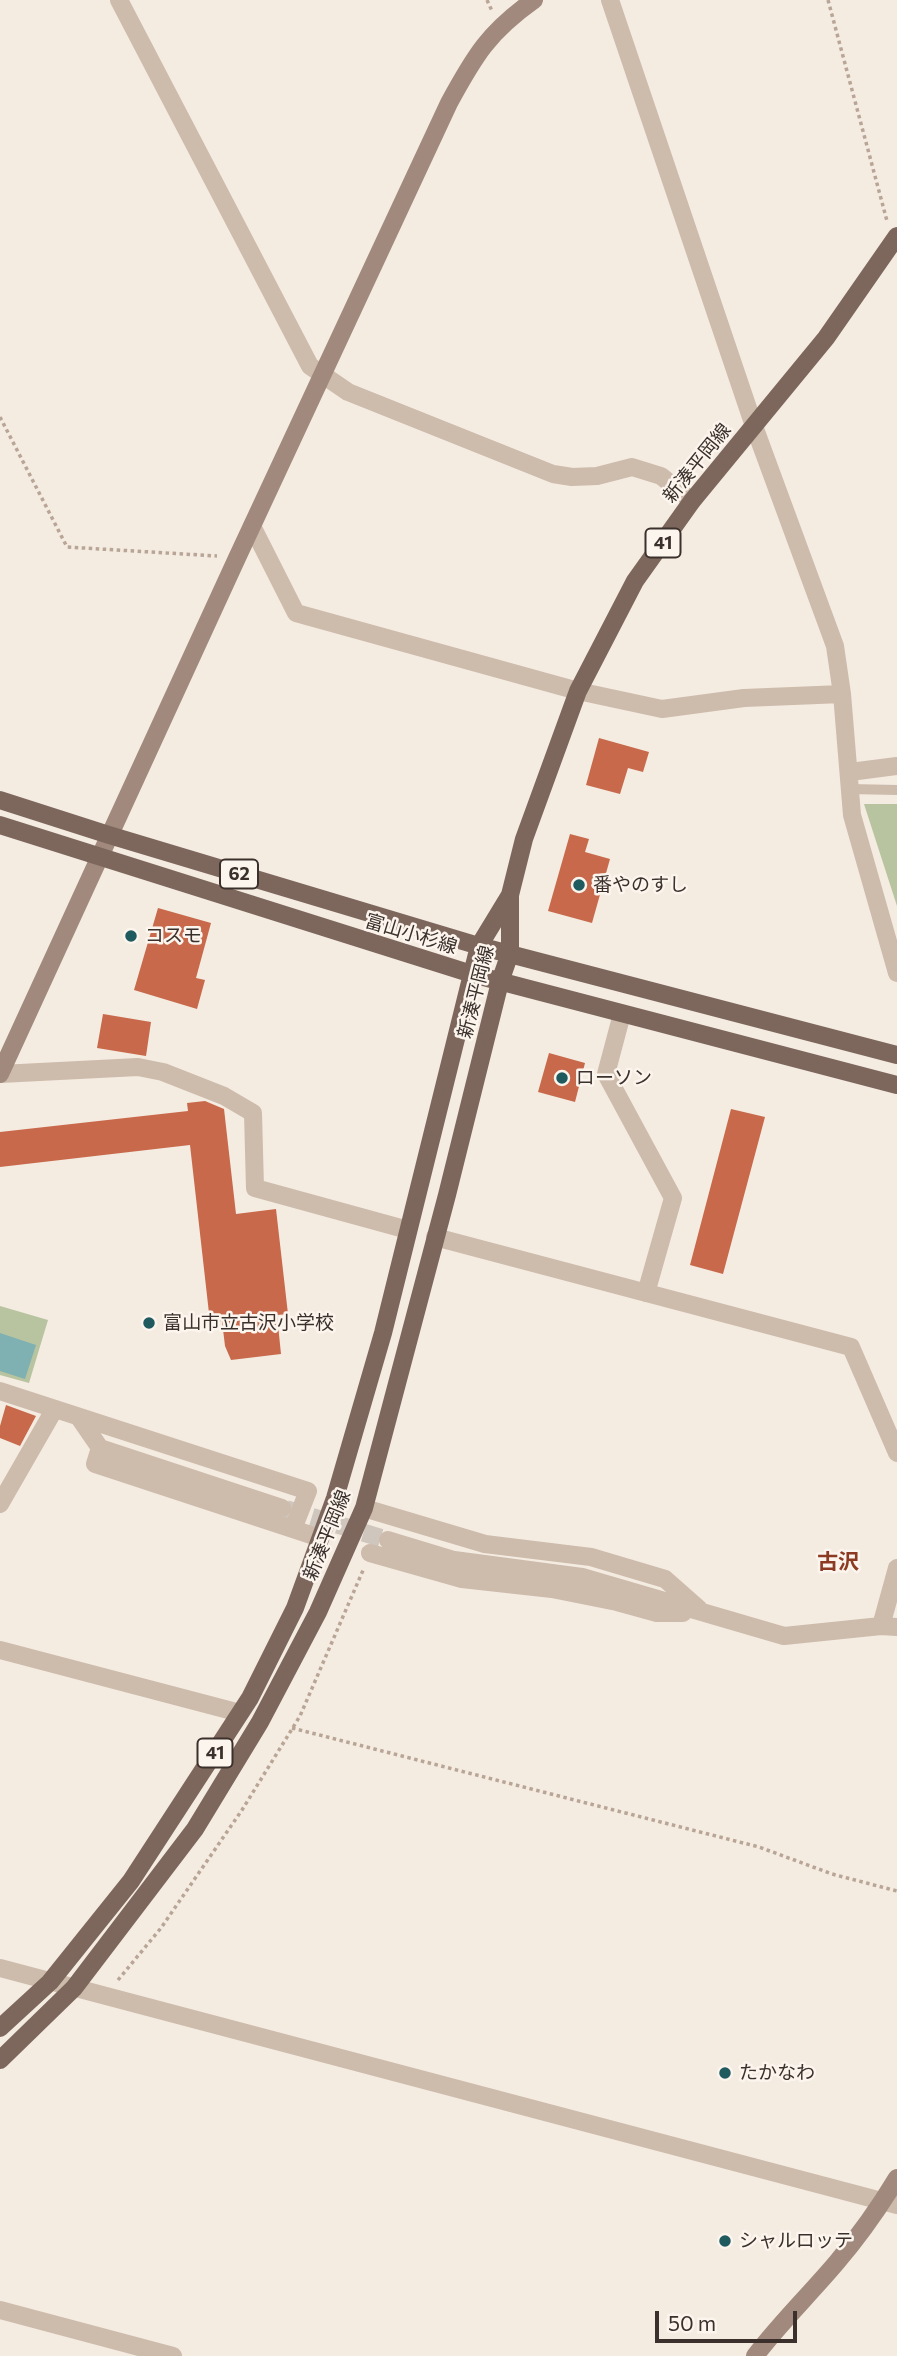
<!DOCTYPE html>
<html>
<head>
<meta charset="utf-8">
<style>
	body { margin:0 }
	#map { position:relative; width:897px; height:2356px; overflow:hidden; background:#f4ebe1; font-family:Commissioner,sans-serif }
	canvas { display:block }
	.scale { position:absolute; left:655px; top:2311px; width:142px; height:32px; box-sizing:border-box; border:4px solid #3b302b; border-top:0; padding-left:9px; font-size:21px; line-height:24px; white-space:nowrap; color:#3b302b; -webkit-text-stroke:5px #fbf5ee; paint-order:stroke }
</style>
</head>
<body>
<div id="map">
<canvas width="897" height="2356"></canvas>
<div class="scale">50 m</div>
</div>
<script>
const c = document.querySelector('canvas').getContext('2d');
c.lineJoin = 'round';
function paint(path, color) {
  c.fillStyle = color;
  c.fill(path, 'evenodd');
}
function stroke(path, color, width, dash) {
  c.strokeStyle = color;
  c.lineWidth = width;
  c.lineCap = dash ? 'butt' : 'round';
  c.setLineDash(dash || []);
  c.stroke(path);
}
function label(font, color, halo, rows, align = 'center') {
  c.font = font + ' Commissioner,"Noto Sans JP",sans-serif';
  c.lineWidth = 5;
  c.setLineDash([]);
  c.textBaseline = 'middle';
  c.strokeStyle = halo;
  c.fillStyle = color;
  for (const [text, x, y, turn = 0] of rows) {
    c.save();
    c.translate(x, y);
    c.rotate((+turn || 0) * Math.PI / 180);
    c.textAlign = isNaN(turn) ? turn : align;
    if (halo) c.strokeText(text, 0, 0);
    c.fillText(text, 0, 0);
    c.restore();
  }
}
const green = new Path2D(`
	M864,804H897V906Z
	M0,1306L48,1320L29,1383L0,1375Z`);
const water = new Path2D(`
	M0,1333L36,1345L25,1379L0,1371Z`);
const building = new Path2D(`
	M599,738L649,752L643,772L628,768L620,794L586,785Z
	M570,834L589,839L585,852L610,859L592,923L548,911Z
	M158,908L211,923L196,978L205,980L197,1009L134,990Z
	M103,1014L151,1022L146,1056L97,1048Z
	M549,1053L585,1063L575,1102L538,1092Z
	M205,1101L224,1109L236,1214L276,1209L288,1314L277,1315L281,1354L231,1360L225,1346L222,1321L210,1322L190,1145L0,1167V1132L188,1111L187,1103Z
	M731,1109L765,1117L723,1274L690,1265Z
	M6,1405L36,1416L20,1446L0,1438V1426Z`);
const streetTunnel = new Path2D(`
	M286,1509L388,1540`);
const path = new Path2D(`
	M487,0L492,11
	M828,0L887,221
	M0,417L67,547L217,556
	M292,1728L759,1847L832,1874L897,1891
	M118,1980L161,1928L242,1810L300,1716L364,1568`);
const lane = new Path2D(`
	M849,789L897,790`);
const street = new Path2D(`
	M119,0L310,366L348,392L553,474L572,477L597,476L632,467L661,476L692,501
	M610,0L754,426L835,646L842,694L852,815L897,973
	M252,526L296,613L578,691L662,709L744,698L842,694
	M850,772L897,766
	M622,1014L606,1074L673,1198L646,1293
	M0,1074L138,1067L163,1072L224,1096L253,1113L255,1188L408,1230
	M435,1237L851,1347L897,1453
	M0,1391L308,1491L293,1529
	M80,1419L100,1448L282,1508
	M100,1448L95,1464L320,1538
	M0,1504L54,1410
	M364,1508L485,1544L591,1557L665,1579L699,1609
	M388,1540L454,1560L582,1577L784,1636L881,1626L897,1627
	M370,1553L462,1579L552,1589L617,1602L657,1613H683
	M881,1626L897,1568
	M0,1650L240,1713
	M0,1968L897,2205
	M0,2310L173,2356`);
const secondary = new Path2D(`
	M0,1074L237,558L449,103C475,55 489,32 534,0
	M755,2356C780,2323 810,2294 837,2262C859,2236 879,2208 897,2178`);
const primary = new Path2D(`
	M0,800L109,835L479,946L897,1055
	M0,825L472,974L897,1085
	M0,2028L50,1982L131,1881L250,1698L295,1608L335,1498L383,1333L479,946L510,895
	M0,2060L74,1988L195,1829L260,1722L318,1612L364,1508L447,1195L500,982L510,953V895L524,839L578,691L635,581L692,501L826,338L897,236`);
const markers = [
	[579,885,7,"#1f5a5e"],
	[131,936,7,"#1f5a5e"],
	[562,1078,7,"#1f5a5e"],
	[149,1323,7,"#1f5a5e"],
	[725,2073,7,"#1f5a5e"],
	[725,2241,7,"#1f5a5e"]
];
const shields = [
	[663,543,35],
	[239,874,38],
	[215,1753,35]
];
const shieldNames = [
	["41",663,543],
	["62",239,874],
	["41",215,1753]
];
const streetNames = [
	["新湊平岡線",697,463,-51],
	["富山小杉線",411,934,17],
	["新湊平岡線",476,992,-76],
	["新湊平岡線",327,1535,-68]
];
const poiNames = [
	["番やのすし",593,885],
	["コスモ",145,936],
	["ローソン",576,1078],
	["富山市立古沢小学校",163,1323],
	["たかなわ",739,2073],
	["シャルロッテ",739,2241]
];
const neighbourhoodNames = [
	["古沢",838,1562]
];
paint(green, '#b8c4a0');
paint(water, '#7fb0b2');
paint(building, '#c8694b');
stroke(streetTunnel, '#cfc6bd', 18, [18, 9]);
stroke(path, '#b9a596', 3.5, [3.5, 3.5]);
stroke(lane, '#cdbbac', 10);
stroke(street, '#cdbbac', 18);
stroke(secondary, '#a18a7d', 18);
stroke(primary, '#7d675c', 18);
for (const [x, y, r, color] of markers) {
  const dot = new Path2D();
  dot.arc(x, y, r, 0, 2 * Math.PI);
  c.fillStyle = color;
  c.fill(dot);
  stroke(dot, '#fbf5ee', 2.5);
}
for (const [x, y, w] of shields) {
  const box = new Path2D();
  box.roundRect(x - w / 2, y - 14.5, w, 29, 5);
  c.fillStyle = '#fbf5ee';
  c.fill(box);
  stroke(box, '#3b302b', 2);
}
label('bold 18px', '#3b302b', null, shieldNames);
label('19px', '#3b302b', '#fbf5ee', streetNames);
label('19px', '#3b302b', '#fbf5ee', poiNames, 'left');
label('bold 21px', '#8c3b22', '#fbf5ee', neighbourhoodNames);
</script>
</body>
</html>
